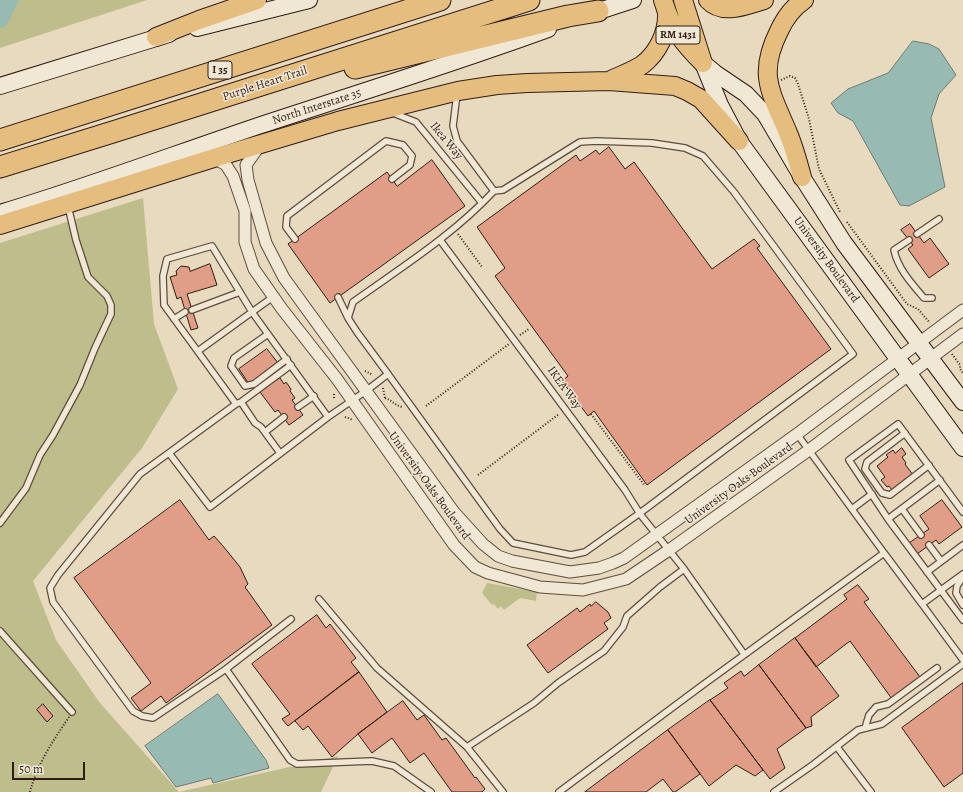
<!DOCTYPE html>
<html>
<head>
<meta charset="utf-8">
<style>
	body { margin:0 }
	#map { position:relative; width:963px; height:792px; overflow:hidden; background:#e8dabe; font-family:Alegreya,serif }
	canvas { display:block }
	.scale { position:absolute; left:12px; top:762px; width:73px; height:18px; box-sizing:border-box; border:2px solid #301c13; border-top:0; padding-left:5px; font-size:12px; line-height:14px; white-space:nowrap; color:#301c13; -webkit-text-stroke:3px #f0e7d5; paint-order:stroke }
</style>
</head>
<body>
<div id="map">
<canvas width="963" height="792"></canvas>
<div class="scale">50 m</div>
</div>
<script>
const c = document.querySelector('canvas').getContext('2d');
c.lineJoin = 'round';
function paint(path, color) {
  c.fillStyle = color;
  c.fill(path, 'evenodd');
}
function stroke(path, color, width, dash) {
  c.strokeStyle = color;
  c.lineWidth = width;
  c.lineCap = dash ? 'butt' : 'round';
  c.setLineDash(dash || []);
  c.stroke(path);
}
function label(font, color, halo, rows, align = 'center') {
  c.font = font + ' Alegreya,serif';
  c.lineWidth = 3;
  c.setLineDash([]);
  c.textBaseline = 'middle';
  c.strokeStyle = halo;
  c.fillStyle = color;
  for (const [text, x, y, turn = 0] of rows) {
    c.save();
    c.translate(x, y);
    c.rotate((+turn || 0) * Math.PI / 180);
    c.textAlign = isNaN(turn) ? turn : align;
    if (halo) c.strokeText(text, 0, 0);
    c.fillText(text, 0, 0);
    c.restore();
  }
}
const green = new Path2D(`
	M0,0H147L0,48Z
	M143,198L154,324L178,389L142,448L33,581L56,640L100,703L179,792L338,756L321,792H0V243Z
	M487,583L537,592L536,601L520,598L504,610L501,606L498,609L494,604L492,605L482,593Z`);
const water = new Path2D(`
	M913,41L929,44L939,49L956,75L939,94L931,118L945,187L909,206L900,205L853,121L838,113L831,103L848,89L888,73Z
	M218,694L266,760L269,768L213,783L211,778L176,787L145,746Z`);
const river = new Path2D(`
	M0,19L9,0`);
const building = new Path2D(`
	M609,147L625,169L634,162L712,269L754,239L760,246L757,248L831,349L647,485L594,411L588,416L562,381L568,376L495,276L505,268L477,227L576,155L580,161L596,150L599,154Z
	M432,160L465,206L330,303L288,244L387,172L397,186Z
	M910,224L924,243L930,238L949,264L929,278L908,249L913,245L901,230Z
	M210,264L217,285L187,294L198,328L191,330L181,297L177,299L170,277L177,275L176,271L181,266L189,267L190,271Z
	M267,349L278,363L249,384L239,369Z
	M280,378L284,384L286,382L291,389L290,391L295,398L292,400L303,415L289,425L278,410L275,412L260,392Z
	M902,448L906,454L902,457L906,463L905,464L913,475L892,490L889,486L887,487L881,480L885,477L877,466L888,457L886,455L893,450L895,453Z
	M180,500L209,540L214,536L223,546L240,567L248,584L245,587L272,625L166,703L161,696L141,711L131,698L151,683L74,578Z
	M942,500L962,527L939,544L936,540L917,554L909,543L929,529L920,516Z
	M858,585L869,599L864,602L920,677L892,699L850,641L816,667L795,638L847,599L844,595Z
	M596,602L608,612L611,618L604,623L608,629L548,673L527,645L577,608L580,612L590,604L591,606Z
	M317,615L326,628L330,624L356,658L351,662L359,672L288,726L282,719L290,714L252,664Z
	M795,638L839,696L811,717L812,726L806,728L759,665Z
	M759,665L806,728L777,749L785,768L770,779L710,700L728,688L724,683L741,671L744,676Z
	M359,672L387,712L358,734L332,757L308,726L303,730L295,721Z
	M963,683V773L944,787L902,728Z
	M710,700L763,770L755,776L736,765L709,786L668,730Z
	M403,701L417,720L424,715L442,740L446,738L475,778L476,777L485,789L482,792H452L424,753L410,763L392,738L372,753L358,734Z
	M43,704L53,716L47,722L37,710Z
	M668,730L700,774L675,792H673L663,779L646,792H585Z`);
const path = new Path2D(`
	M781,80L790,76L795,78L798,84L809,119L819,169L840,212
	M847,222L907,304L918,309L930,323
	M458,234L482,267
	M520,335L529,329
	M952,354L960,365V369L963,373
	M365,371L373,375
	M383,388L385,398
	M334,398V392
	M385,398C392,400 395,406 403,407
	M571,405L576,400
	M426,406L509,344
	M591,414L645,486
	M345,417L353,420
	M478,475L559,414
	M30,792C37,764 53,741 69,717`);
const lane = new Path2D(`
	M457,94L453,126L457,141L494,191
	M393,113L416,122L482,203
	M917,234L939,219
	M295,239L286,227L287,216L386,141L403,145L412,156L410,165L392,179
	M440,240L625,490L640,514L684,569L744,654
	M909,240L894,250C898,269 912,284 924,298H932
	M273,297L252,312L212,246L167,259L163,276L164,305L236,404L140,474L58,575L50,588L53,602L133,711L142,716L153,718L226,669L290,760L297,764L372,761L394,766L431,792
	M338,297L348,318
	M192,310L240,292
	M174,319L185,312
	M268,334L234,358L231,366L245,386L254,384L287,359
	M198,351L252,312L328,417L366,391L388,374L357,332L348,318L353,302C402,267 453,235 494,191L503,190L580,142L596,141L652,143L685,148L703,156L734,192L853,354L640,513L585,552L571,555L513,543L500,529L388,374
	M241,402L255,423L261,427L280,453
	M236,404L241,402L291,365
	M298,407L314,396
	M265,432L284,417
	M905,433L867,462L865,469L882,493L890,495L929,465
	M169,453L210,507L328,417
	M852,509L872,494
	M902,509L921,535
	M963,512L898,424L849,460L888,519L963,620
	M888,519L940,480
	M0,523L26,488L40,455L53,435L80,385L95,348L111,314V305L107,296L88,277L76,240L68,206
	M929,545L941,561
	M884,553L922,604L963,574
	M927,572L963,545
	M963,577L957,586L956,593L963,605
	M319,599L377,668L467,747
	M922,604L963,660
	M0,631L72,712
	M226,669L291,619
	M865,728L869,715L876,707L888,704L937,668
	M837,747L871,792
	M503,792L467,747L534,703L558,683L604,651L623,627L627,616L660,587L684,569
	M559,792L700,687L884,553L797,434
	M774,792L814,764L858,730L882,724L963,664`);
const street = new Path2D(`
	M260,145L246,165L248,180L266,243L284,278L454,512L483,544L498,556L512,561L570,572L599,568L613,563L624,558L797,434L963,310
	M214,158L226,165L233,176L245,211V242L254,269L282,309L337,379L454,545L475,567L488,573L540,587L583,590L626,579L669,550L809,450L963,334`);
const secondary = new Path2D(`
	M587,15L633,0
	M197,28L309,0
	M703,63L720,105L739,141L963,448
	M703,63L715,73L746,94L765,114L802,177L844,243L963,402
	M0,86L169,34
	M0,213C87,187 172,155 258,126C355,94 452,64 548,29`);
const primary = new Path2D(`
	M663,0C671,28 683,43 703,63
	M683,0L702,60
	M708,0C723,16 746,5 764,0
	M156,37L199,20L257,0
	M611,80C621,75 633,71 642,65C658,53 668,32 667,12
	M802,177C798,162 794,147 788,133C771,92 757,75 779,31C785,18 792,8 804,0
	M0,225L214,158L338,121L458,91L497,85L527,83L609,81L675,86L687,91L701,99L739,141`);
const highway = new Path2D(`
	M355,68L568,16L598,11
	M0,140L440,0
	M0,167L116,131L529,0`);
const shields = [
	[678,35,44],
	[220,70,24]
];
const shieldNames = [
	["RM 1431",678,35],
	["I 35",220,70]
];
const streetNames = [
	["Purple Heart Trail",265,84,-18],
	["North Interstate 35",317,107,-18],
	["Ikea Way",446,141,51],
	["University Boulevard",826,260,54],
	["IKEA Way",564,388,54],
	["University Oaks Boulevard",739,484,-36],
	["University Oaks Boulevard",429,486,54]
];
paint(green, '#bebd8c');
paint(water, '#97bbb2');
stroke(water, '#6e7b72', 1);
stroke(river, '#97bbb2', 18);
paint(building, '#e19e87');
stroke(building, '#301c13', 1);
stroke(lane, '#5e4c3e', 8);
stroke(street, '#5e4c3e', 13);
stroke(secondary, '#301c13', 18);
stroke(primary, '#301c13', 20);
stroke(highway, '#301c13', 23);
stroke(path, '#301c13', 2, [1, 2]);
stroke(lane, '#f0e7d5', 5.5);
stroke(street, '#f0e7d5', 11);
stroke(secondary, '#f0e7d5', 16);
stroke(primary, '#e4bd7f', 18);
stroke(highway, '#e4bd7f', 21);
for (const [x, y, w] of shields) {
  const box = new Path2D();
  box.roundRect(x - w / 2, y - 9, w, 18, 3);
  c.fillStyle = '#f0e7d5';
  c.fill(box);
  stroke(box, '#301c13', 1);
}
label('bold 11px', '#301c13', null, shieldNames);
label('12px', '#301c13', '#f0e7d5', streetNames);
</script>
</body>
</html>
